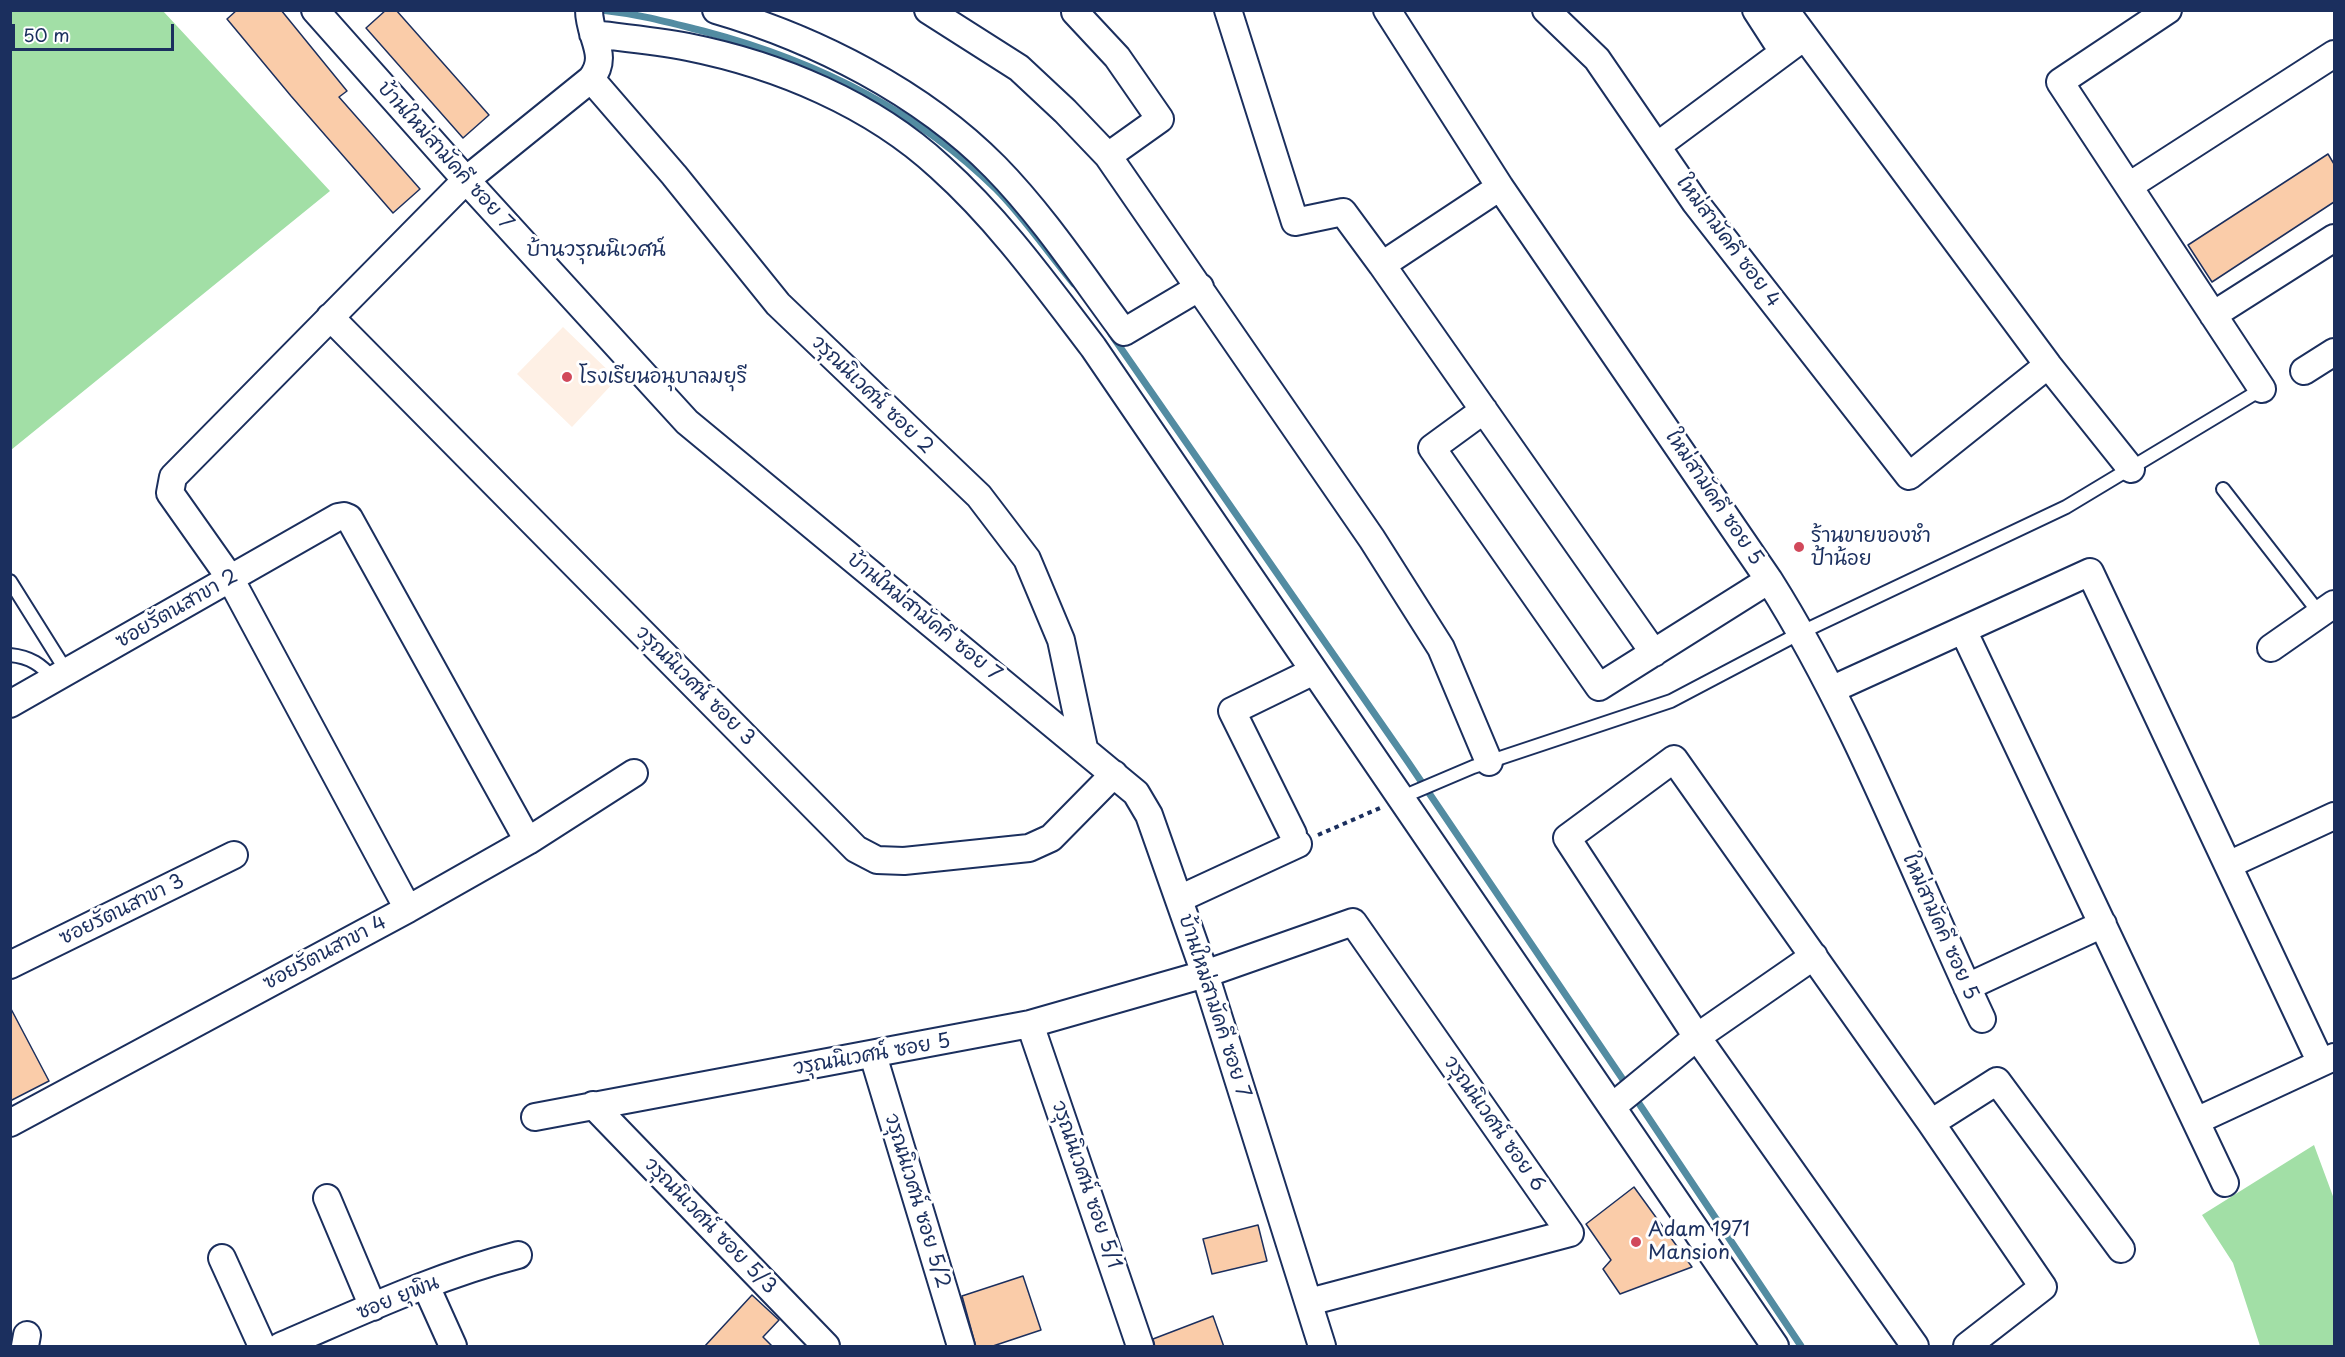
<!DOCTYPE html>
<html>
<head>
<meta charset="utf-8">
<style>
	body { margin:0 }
	#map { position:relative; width:2345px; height:1357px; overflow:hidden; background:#fff; font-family:"Playpen Sans",sans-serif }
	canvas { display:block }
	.frame { position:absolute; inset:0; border:12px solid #1b2f5e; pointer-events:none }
	.scale { position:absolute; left:12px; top:24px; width:162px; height:27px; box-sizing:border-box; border:3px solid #1b2f5e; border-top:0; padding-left:8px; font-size:18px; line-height:21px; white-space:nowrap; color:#1b2f5e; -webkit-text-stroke:4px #fff; paint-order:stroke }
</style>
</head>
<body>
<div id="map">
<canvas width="2345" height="1357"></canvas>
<div class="frame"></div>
<div class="scale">50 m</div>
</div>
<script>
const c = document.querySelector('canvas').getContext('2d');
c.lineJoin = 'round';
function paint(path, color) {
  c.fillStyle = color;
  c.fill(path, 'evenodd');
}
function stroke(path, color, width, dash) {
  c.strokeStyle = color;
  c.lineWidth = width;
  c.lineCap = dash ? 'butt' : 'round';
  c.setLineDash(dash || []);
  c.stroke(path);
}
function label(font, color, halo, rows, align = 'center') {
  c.font = font + ' "Playpen Sans","Playpen Sans Thai",sans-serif';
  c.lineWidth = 6;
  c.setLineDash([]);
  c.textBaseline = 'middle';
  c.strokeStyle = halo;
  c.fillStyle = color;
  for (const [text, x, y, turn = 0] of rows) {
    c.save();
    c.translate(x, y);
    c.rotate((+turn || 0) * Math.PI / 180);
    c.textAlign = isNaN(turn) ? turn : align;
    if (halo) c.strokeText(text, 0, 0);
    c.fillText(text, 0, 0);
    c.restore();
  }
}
const built = new Path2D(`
	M563,327L617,379L572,427L517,374Z`);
const green = new Path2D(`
	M11,10L163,11L330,191L11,450Z
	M2314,1145L2334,1199V1346H2260L2233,1263L2202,1215Z`);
const stream = new Path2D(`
	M601,10C638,14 667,22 703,31C813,60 915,109 996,189C1023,216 1049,254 1074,284
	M1111,334L1408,762L1628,1087
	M1634,1096L1801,1346`);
const building = new Path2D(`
	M237,10H281L347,91L339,97L420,189L393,213L291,96L227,19Z
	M386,10H396L489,115L463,138L366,28Z
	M2328,154L2334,164V202L2212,282L2188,245Z
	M10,1007L49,1081L10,1101Z
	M1634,1187L1692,1267L1620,1294L1603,1269L1611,1260L1586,1224Z
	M1258,1225L1267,1261L1212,1274L1203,1239Z
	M1023,1276L1041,1330L990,1347H976L962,1296Z
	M752,1295L779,1320L763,1337L773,1347H704Z
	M1213,1316L1224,1347H1155L1153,1339Z`);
const path = new Path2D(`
	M1318,835L1380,808`);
const service = new Path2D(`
	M2223,489L2320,614
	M10,581L67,672
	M10,655C31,657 41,665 54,679
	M1400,798L1473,767L1671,701L1802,632L2066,507L2262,389`);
const minor = new Path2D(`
	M315,10L466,180L687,422L1136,793L1149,815L1205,974L1322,1346
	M716,10C816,39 922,93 995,167C1044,217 1083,277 1124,332L1200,287
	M928,10L1019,68L1065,111L1108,156L1372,539L1441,648L1489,762
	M1228,10L1295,222L1343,212L1382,265L1654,653
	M1387,10L1500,187L1769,580C1856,718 1913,872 1982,1019
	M1546,10L1597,59L1695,202L1909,476L2048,365
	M1756,10L1776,41
	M1785,10L2048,365L2131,469
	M2168,10L2060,82L2262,389
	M1075,12L1117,57L1160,119L1108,156
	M593,34C625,38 656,41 688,47C778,65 872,104 940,167C999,220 1045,284 1093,347L1775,1346
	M591,79L674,175L778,304L979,496L1027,559L1061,640L1084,748
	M1657,146L1804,37
	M2129,186L2334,54
	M1382,265L1500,187
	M2213,315L2334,238
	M330,317L856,849L877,860L904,861L1029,848L1051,838L1114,774
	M2304,371L2334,352
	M1484,410L1432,448L1599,687L1769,580
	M1963,630L2225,1183
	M2271,648L2334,604
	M1833,689L2090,572L2321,1063
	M10,704L338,517L344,516L349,518L528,841
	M1293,834L1232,711L1314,671
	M2228,865L2334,816
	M1179,899L1298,844
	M408,909L230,578L170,493L173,477L466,180L591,79C610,55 589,38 589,10
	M10,965L234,855
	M1967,987L2103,924
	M1030,1024L1140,1346
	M873,1055L961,1346
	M593,1105L826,1346
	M1613,1106L1697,1037L1814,956
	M535,1117L1030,1024L1205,974L1353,922L1570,1233L1309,1302
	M2196,1121L2334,1057
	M10,1123L408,909L528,841L634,773
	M1931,1123L1997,1081L2121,1249
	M327,1198L373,1307
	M222,1258L262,1346
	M426,1286L453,1346
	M25,1346L27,1335
	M281,1346C358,1313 436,1276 518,1255
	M1915,1346L1697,1037L1567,838L1674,759L1931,1123L2043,1287L1967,1346`);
const markers = [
	[567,377,6,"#d1495b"],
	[1799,547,6,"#d1495b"],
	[1636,1242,6,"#d1495b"]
];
const streetNames = [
	["บ้านใหม่สามัคคี ซอย 7",445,156,48],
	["ใหม่สามัคคี ซอย 4",1728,242,53],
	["วรุณนิเวศน์ ซอย 2",872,395,44],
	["ใหม่สามัคคี ซอย 5",1714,498,56],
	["ซอยรัตนสาขา 2",177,609,-30],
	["บ้านใหม่สามัคคี ซอย 7",924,617,39],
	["วรุณนิเวศน์ ซอย 3",695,686,45],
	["ซอยรัตนสาขา 3",122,910,-26],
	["ใหม่สามัคคี ซอย 5",1940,927,66],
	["ซอยรัตนสาขา 4",325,953,-28],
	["บ้านใหม่สามัคคี ซอย 7",1214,1006,72],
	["วรุณนิเวศน์ ซอย 5",872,1055,-10],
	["วรุณนิเวศน์ ซอย 6",1494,1124,55],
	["วรุณนิเวศน์ ซอย 5/1",1086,1185,71],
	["วรุณนิเวศน์ ซอย 5/2",917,1201,73],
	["วรุณนิเวศน์ ซอย 5/3",710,1226,46],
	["ซอย ยุพิน",398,1298,-22]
];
const poiNames = [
	["โรงเรียนอนุบาลมยุรี",579,377],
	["ร้านขายของชำ",1811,536],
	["ป้าน้อย",1811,559],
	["Adam 1971",1648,1230],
	["Mansion",1648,1253]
];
const neighbourhoodNames = [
	["บ้านวรุณนิเวศน์",596,250]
];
paint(built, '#fef0e5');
paint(green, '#a2dfa6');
stroke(stream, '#538ca2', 7);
paint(building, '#facca9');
stroke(building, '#1b2f5e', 1.5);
stroke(service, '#1b2f5e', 16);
stroke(minor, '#1b2f5e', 30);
stroke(path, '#1b2f5e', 4, [4.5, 4.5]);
stroke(service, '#fff', 12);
stroke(minor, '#fff', 26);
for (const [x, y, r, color] of markers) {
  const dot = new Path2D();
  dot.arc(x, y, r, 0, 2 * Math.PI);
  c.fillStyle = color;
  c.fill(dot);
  stroke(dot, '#fff', 2);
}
label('20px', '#1b2f5e', '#fff', streetNames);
label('20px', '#1b2f5e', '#fff', poiNames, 'left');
label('21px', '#1b2f5e', '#fff', neighbourhoodNames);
</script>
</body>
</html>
